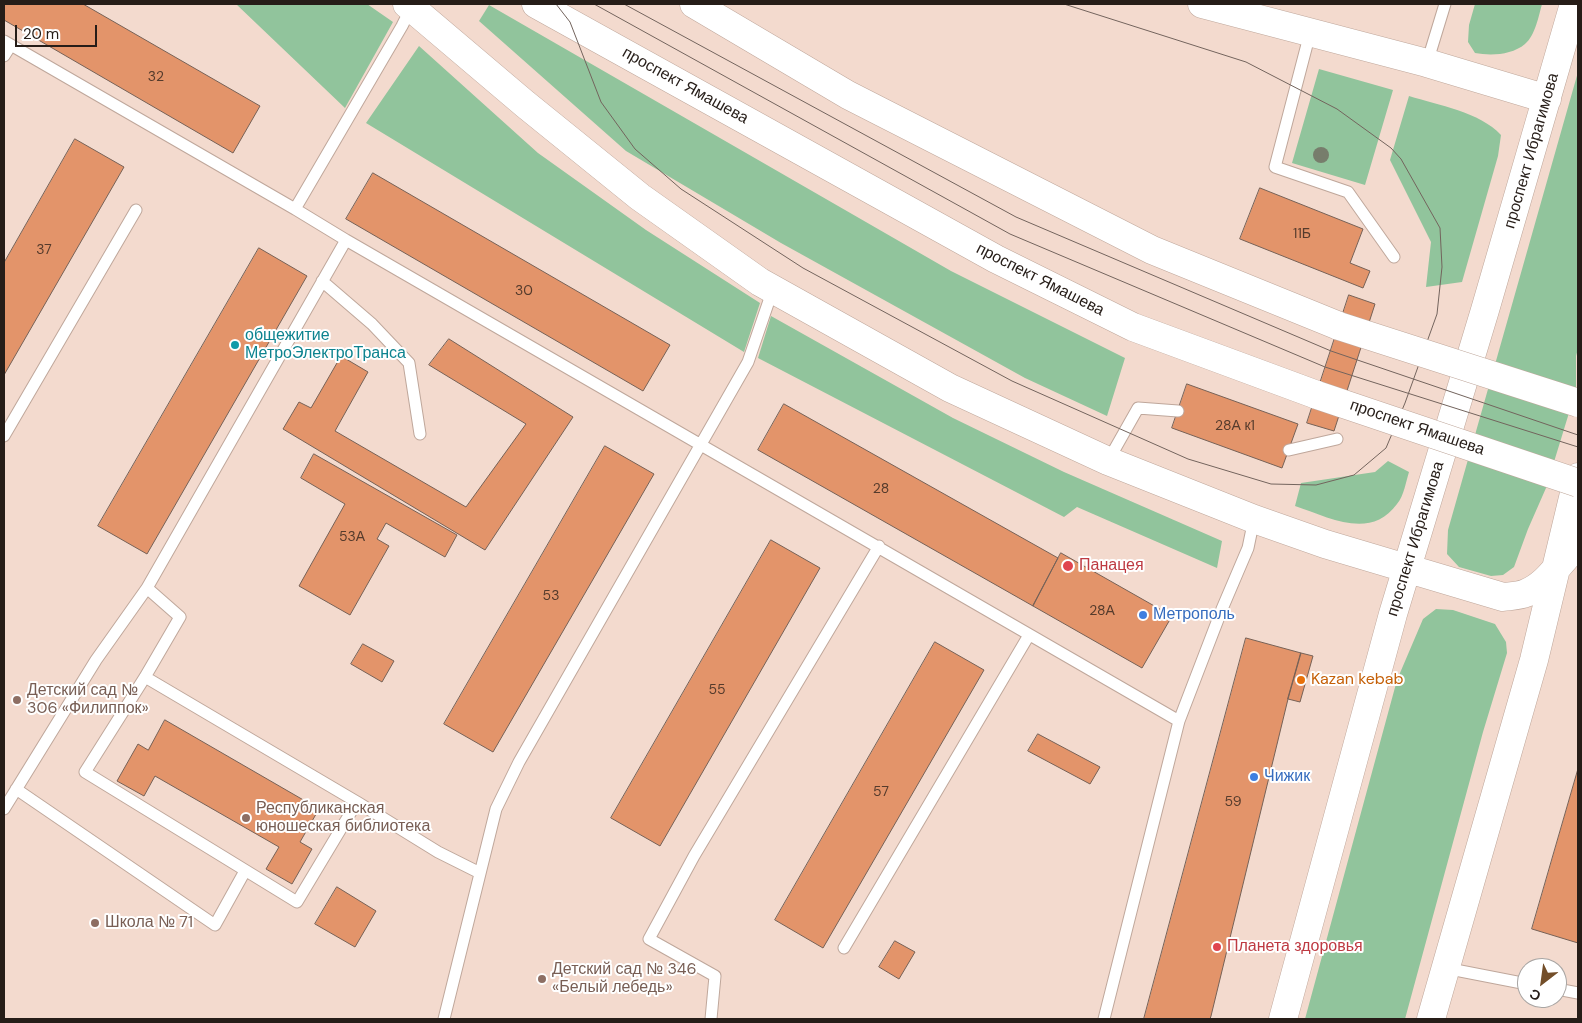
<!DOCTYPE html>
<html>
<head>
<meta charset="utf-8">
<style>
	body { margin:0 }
	#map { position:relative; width:1582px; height:1023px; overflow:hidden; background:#f3dace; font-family:"DM Sans",sans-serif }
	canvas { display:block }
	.frame { position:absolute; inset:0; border:5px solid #261d18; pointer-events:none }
	.north { position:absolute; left:1517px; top:958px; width:50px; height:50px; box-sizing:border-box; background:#fff; border:1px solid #a8a5a3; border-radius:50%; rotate:210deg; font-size:14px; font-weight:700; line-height:20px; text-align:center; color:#261d18 }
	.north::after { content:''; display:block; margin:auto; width:18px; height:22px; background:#734e29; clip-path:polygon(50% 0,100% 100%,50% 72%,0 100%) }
	.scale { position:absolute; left:15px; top:25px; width:82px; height:22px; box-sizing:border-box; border:2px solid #261d18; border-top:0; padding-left:6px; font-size:15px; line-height:18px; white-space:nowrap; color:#261d18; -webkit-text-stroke:4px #fff; paint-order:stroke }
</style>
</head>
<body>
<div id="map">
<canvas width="1582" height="1023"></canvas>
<div class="frame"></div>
<div class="north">С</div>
<div class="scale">20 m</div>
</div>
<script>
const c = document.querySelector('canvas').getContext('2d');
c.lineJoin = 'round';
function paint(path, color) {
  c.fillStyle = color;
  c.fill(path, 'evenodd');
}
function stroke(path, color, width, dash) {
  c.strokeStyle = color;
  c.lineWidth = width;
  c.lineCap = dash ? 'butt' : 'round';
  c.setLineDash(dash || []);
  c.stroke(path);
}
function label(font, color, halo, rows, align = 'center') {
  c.font = font + ' "DM Sans",sans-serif';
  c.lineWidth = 4;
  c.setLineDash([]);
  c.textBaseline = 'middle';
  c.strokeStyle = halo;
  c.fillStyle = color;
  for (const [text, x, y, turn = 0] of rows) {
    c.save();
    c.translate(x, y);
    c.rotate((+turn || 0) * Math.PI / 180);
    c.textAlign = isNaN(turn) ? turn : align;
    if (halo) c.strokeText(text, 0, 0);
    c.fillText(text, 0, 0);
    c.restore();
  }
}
const green = new Path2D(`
	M236,4H367L393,22L345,108Z
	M1475,4H1542C1539,15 1535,36 1525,44C1512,55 1491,56 1475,53L1468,42L1469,25Z
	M489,5L951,271L1125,358L1107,416L1025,378L781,243L626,151L479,21Z
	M419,46L538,153L646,230L760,303L744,352L366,123Z
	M1319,69L1393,90L1365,185L1292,163Z
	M1578,72V349L1576,356V390L1546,488L1528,529L1514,567L1503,575L1491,576L1459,567L1447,554L1448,530Z
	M1409,96C1438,105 1480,112 1501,135L1498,156L1462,282L1426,287L1431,242L1390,160Z
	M771,316L953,418L1064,472L1222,541L1217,568L1077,507L1064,517L758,358Z
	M1388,461L1409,472C1406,481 1404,496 1397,504C1370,541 1329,517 1295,506L1301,483L1375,472Z
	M1436,609L1453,610L1495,624L1506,642L1507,653L1483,732L1405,1019H1305L1397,680L1423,619Z`);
const building = new Path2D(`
	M4,4H83L260,106L233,153L4,20Z
	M75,139L124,167L4,375V263Z
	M373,173L670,345L643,391L346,219Z
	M1260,188L1363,229L1350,263L1370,271L1363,288L1240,239Z
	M259,248L307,276L147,554L98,526Z
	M1349,295L1375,304L1334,431L1307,423Z
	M449,339L573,417L485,550L283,429L299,402L311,408L341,356L368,372L335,431L466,507L526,424L429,365Z
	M1187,384L1298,424L1282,468L1172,428Z
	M784,404L1058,558L1033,606L758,450Z
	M605,446L654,474L493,752L444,724Z
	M314,454L457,535L445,557L386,523L377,539L389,546L350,615L299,586L345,504L301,478Z
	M771,540L820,568L660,846L611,818Z
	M1061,553L1172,616L1142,668L1033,606Z
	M1246,638L1301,653L1288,699L1211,1016L1210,1019H1144Z
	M935,642L984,670L823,948L775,920Z
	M363,644L394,661L382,682L351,664Z
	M1301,653L1313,656L1300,702L1288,699Z
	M165,720L319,809L300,842L312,849L292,884L266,869L279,847L155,776L144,796L117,781L138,744L148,750Z
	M1038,734L1100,767L1090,784L1028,751Z
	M1578,769V943L1532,929Z
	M337,887L376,911L355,947L315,924Z
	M895,941L915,952L899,979L879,967Z`);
const service = new Path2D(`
	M1310,33L1275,167L1348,192L1394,257
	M4,41L295,209L402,26L411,8
	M4,56L11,45
	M1427,63L1445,4
	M295,209L346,240L1179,721
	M322,281L372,324L409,363L420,434
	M4,436L136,210
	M1289,450L1337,439
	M1108,461L1138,408L1178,411
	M145,677L357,802L297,902L85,772L145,677L180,617L147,588
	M16,789L215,925L245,871
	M357,802L438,852L480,873
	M4,809L96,660L147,588L346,240
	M844,948L1029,635
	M1445,968L1527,984
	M1557,989L1578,993
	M444,1019L496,809L519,762L748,362L773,289
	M711,1019L715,976L649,939L694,856L879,546
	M1104,1019L1179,721L1222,609L1248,548L1254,519`);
const primary = new Path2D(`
	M407,4L525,104L640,197L760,282L950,388L1108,461L1254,519L1325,544L1503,597C1510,596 1519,596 1526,593C1549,584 1560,560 1578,545
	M536,4L996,259L1133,327L1317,395
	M694,4L848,95L1152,250L1339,326
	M1202,4L1427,63L1547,99
	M1283,1019L1393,614L1485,310L1574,4
	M1431,1019L1534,660L1578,477`);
const tram = new Path2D(`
	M556,4L570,22L601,102L635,149L681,189L803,268L1012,381L1188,459L1271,484L1316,485L1354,475L1386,448L1405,403L1437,314L1442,267L1440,228L1401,159L1391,148L1337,109L1246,62L1064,4
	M594,4L1010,234L1325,367L1578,447
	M624,4L1016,217L1331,351L1578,435`);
const primaryBridge = new Path2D(`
	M1339,326L1578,403
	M1317,395L1578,483`);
const trees = [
	[1321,155]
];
const markers = [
	[235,345,5,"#0f9aa8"],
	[1068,566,6,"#e0444e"],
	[1143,615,5,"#3f7fe0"],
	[1301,680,5,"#e8710a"],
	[17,700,5,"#8d6e63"],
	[1254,777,5,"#3f7fe0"],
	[246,818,5,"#8d6e63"],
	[95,923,5,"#8d6e63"],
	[1217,947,5,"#e0444e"],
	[542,979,5,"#8d6e63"]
];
const numberNames = [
	["32",156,77],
	["11Б",1302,234],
	["37",44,250],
	["30",524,291],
	["28А к1",1235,426],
	["28",881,489],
	["53А",352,537],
	["53",551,596],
	["28А",1102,611],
	["55",717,690],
	["57",881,792],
	["59",1233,802]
];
const streetNames = [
	["проспект Ямашева",685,86,29],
	["проспект Ибрагимова",1532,151,-74],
	["проспект Ямашева",1040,280,27],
	["проспект Ямашева",1417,428,19],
	["проспект Ибрагимова",1416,539,-73]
];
const cultureNames = [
	["общежитие",245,336],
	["МетроЭлектроТранса",245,354]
];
const healthNames = [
	["Панацея",1079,566],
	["Планета здоровья",1227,947]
];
const shopNames = [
	["Метрополь",1153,615],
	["Чижик",1264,777]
];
const foodNames = [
	["Kazan kebab",1311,680]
];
const educationNames = [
	["Детский сад №",27,691],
	["306 «Филиппок»",27,709],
	["Республиканская",256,809],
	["юношеская библиотека",256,827],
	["Школа № 71",105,923],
	["Детский сад № 346",552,970],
	["«Белый лебедь»",552,988]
];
paint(green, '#91c49c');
paint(building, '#e3946a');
stroke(building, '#766156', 1);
stroke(service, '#bfa79b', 13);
stroke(primary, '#bfa79b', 29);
stroke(service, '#fff', 11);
stroke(primary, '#fff', 28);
stroke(tram, '#73645d', 1);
stroke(primaryBridge, '#bfa79b', 29, []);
stroke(primaryBridge, '#fff', 28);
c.fillStyle = '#777d6c';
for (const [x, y] of trees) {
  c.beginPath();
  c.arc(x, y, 8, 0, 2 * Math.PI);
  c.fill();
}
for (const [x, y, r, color] of markers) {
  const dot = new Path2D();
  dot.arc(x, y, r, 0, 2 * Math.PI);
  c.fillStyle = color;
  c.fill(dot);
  stroke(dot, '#fff', 2);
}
label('14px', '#553b2c', null, numberNames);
label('16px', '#261d18', '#fff', streetNames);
label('16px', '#0d838f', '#fff', cultureNames, 'left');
label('16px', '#be3a42', '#fff', healthNames, 'left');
label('16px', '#366cbe', '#fff', shopNames, 'left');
label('16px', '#c56008', '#fff', foodNames, 'left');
label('16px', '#785e54', '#fff', educationNames, 'left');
</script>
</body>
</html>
